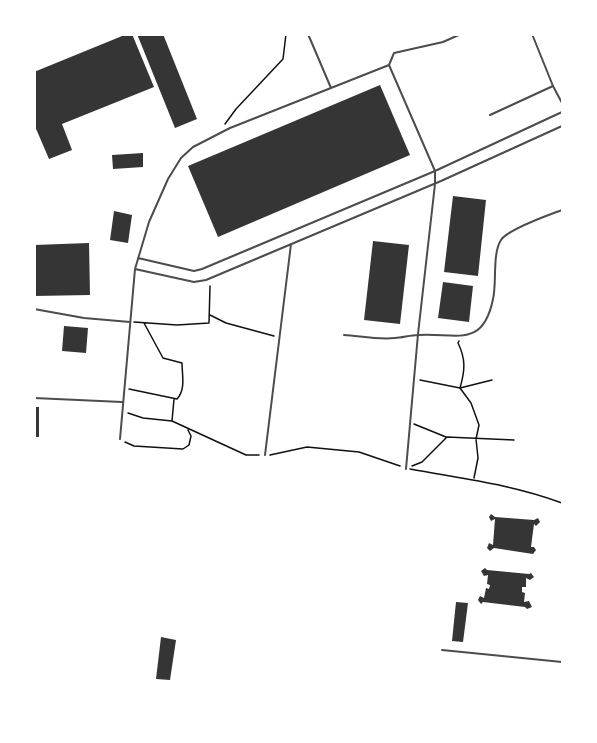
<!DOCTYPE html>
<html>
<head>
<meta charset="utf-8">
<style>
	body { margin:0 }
	#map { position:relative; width:597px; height:743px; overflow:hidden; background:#fff; font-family:Karla,sans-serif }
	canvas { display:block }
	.frame { position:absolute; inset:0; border:36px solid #fff; pointer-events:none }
</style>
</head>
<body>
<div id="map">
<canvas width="597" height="743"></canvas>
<div class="frame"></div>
</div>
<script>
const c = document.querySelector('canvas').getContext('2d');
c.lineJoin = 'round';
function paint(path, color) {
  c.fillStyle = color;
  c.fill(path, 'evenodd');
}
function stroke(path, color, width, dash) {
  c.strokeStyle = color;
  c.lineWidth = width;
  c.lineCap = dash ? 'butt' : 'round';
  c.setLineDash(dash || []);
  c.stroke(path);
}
const building = new Path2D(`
	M127,34H132L154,87L62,124L72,150L49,159L34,124V72Z
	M137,34H163L197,119L175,128Z
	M380,85L410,155L218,237L188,166Z
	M143,153V167L113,169L112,155Z
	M453,196L486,200L478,276L444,272Z
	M114,211L132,215L128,243L110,240Z
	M373,241L409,245L400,324L364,320Z
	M89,243L90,295L34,296V245Z
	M443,282L473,286L469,322L438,318Z
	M64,326L88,328L86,353L62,351Z
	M34,407H39V437H34Z
	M491,514L495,517L534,520L538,518L540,522L536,526L534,524L531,547H534L536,550L533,554L494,548L490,551L487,548L489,543L493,545L495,519L491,521L489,517Z
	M485,568L487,570L529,574L531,573L534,577L530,580L526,578V587H522V592L525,593L524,602L529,601L532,607L527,609L525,607L483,602L481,604L478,600L480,596L484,598L486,588L489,589L490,585L487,584L488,575L484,576L481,571Z
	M456,602L468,603L463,642L452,641Z
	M161,637L176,640L170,680L156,679Z`);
const path = new Path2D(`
	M225,124L236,109L283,59L286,34
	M210,315L226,323L274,336
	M134,322L177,325L209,323L210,286
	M459,341L458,343C466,359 465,371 460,388L492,380
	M420,380L460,388L471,403L479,425L476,439L478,458L474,478
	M129,389L177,399C186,389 182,375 182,363L163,358L144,323
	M128,413L143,418L172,421L174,399
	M172,421L246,455H259
	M414,424L446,437
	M125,442L134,446L183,449L189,445L191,436L188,430
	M270,455L307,447L359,452L400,466
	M412,466L422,462L447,437L514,440
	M410,469C464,479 510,484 562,503`);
const service = new Path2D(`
	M308,34L331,88
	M532,34L553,86L562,103
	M389,65L435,171V184L418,334L406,469
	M490,115L553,86
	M138,258L194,271L202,269L435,171L562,112
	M135,269L194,282L206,280L441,181L562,126
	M34,309L84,318L130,322
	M344,335C360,336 378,340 395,338C402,338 410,335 418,335C454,332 483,350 493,299C497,283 492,254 501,240C508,229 549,215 562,210
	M34,398L122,402
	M120,439L135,269L149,222L168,179L181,158L193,147L230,128L389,65L394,53L443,42L461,34
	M265,455L291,244
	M442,650L562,662`);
paint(building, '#353535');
stroke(path, '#111', 1.5);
stroke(service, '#4c4c4c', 2);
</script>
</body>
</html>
